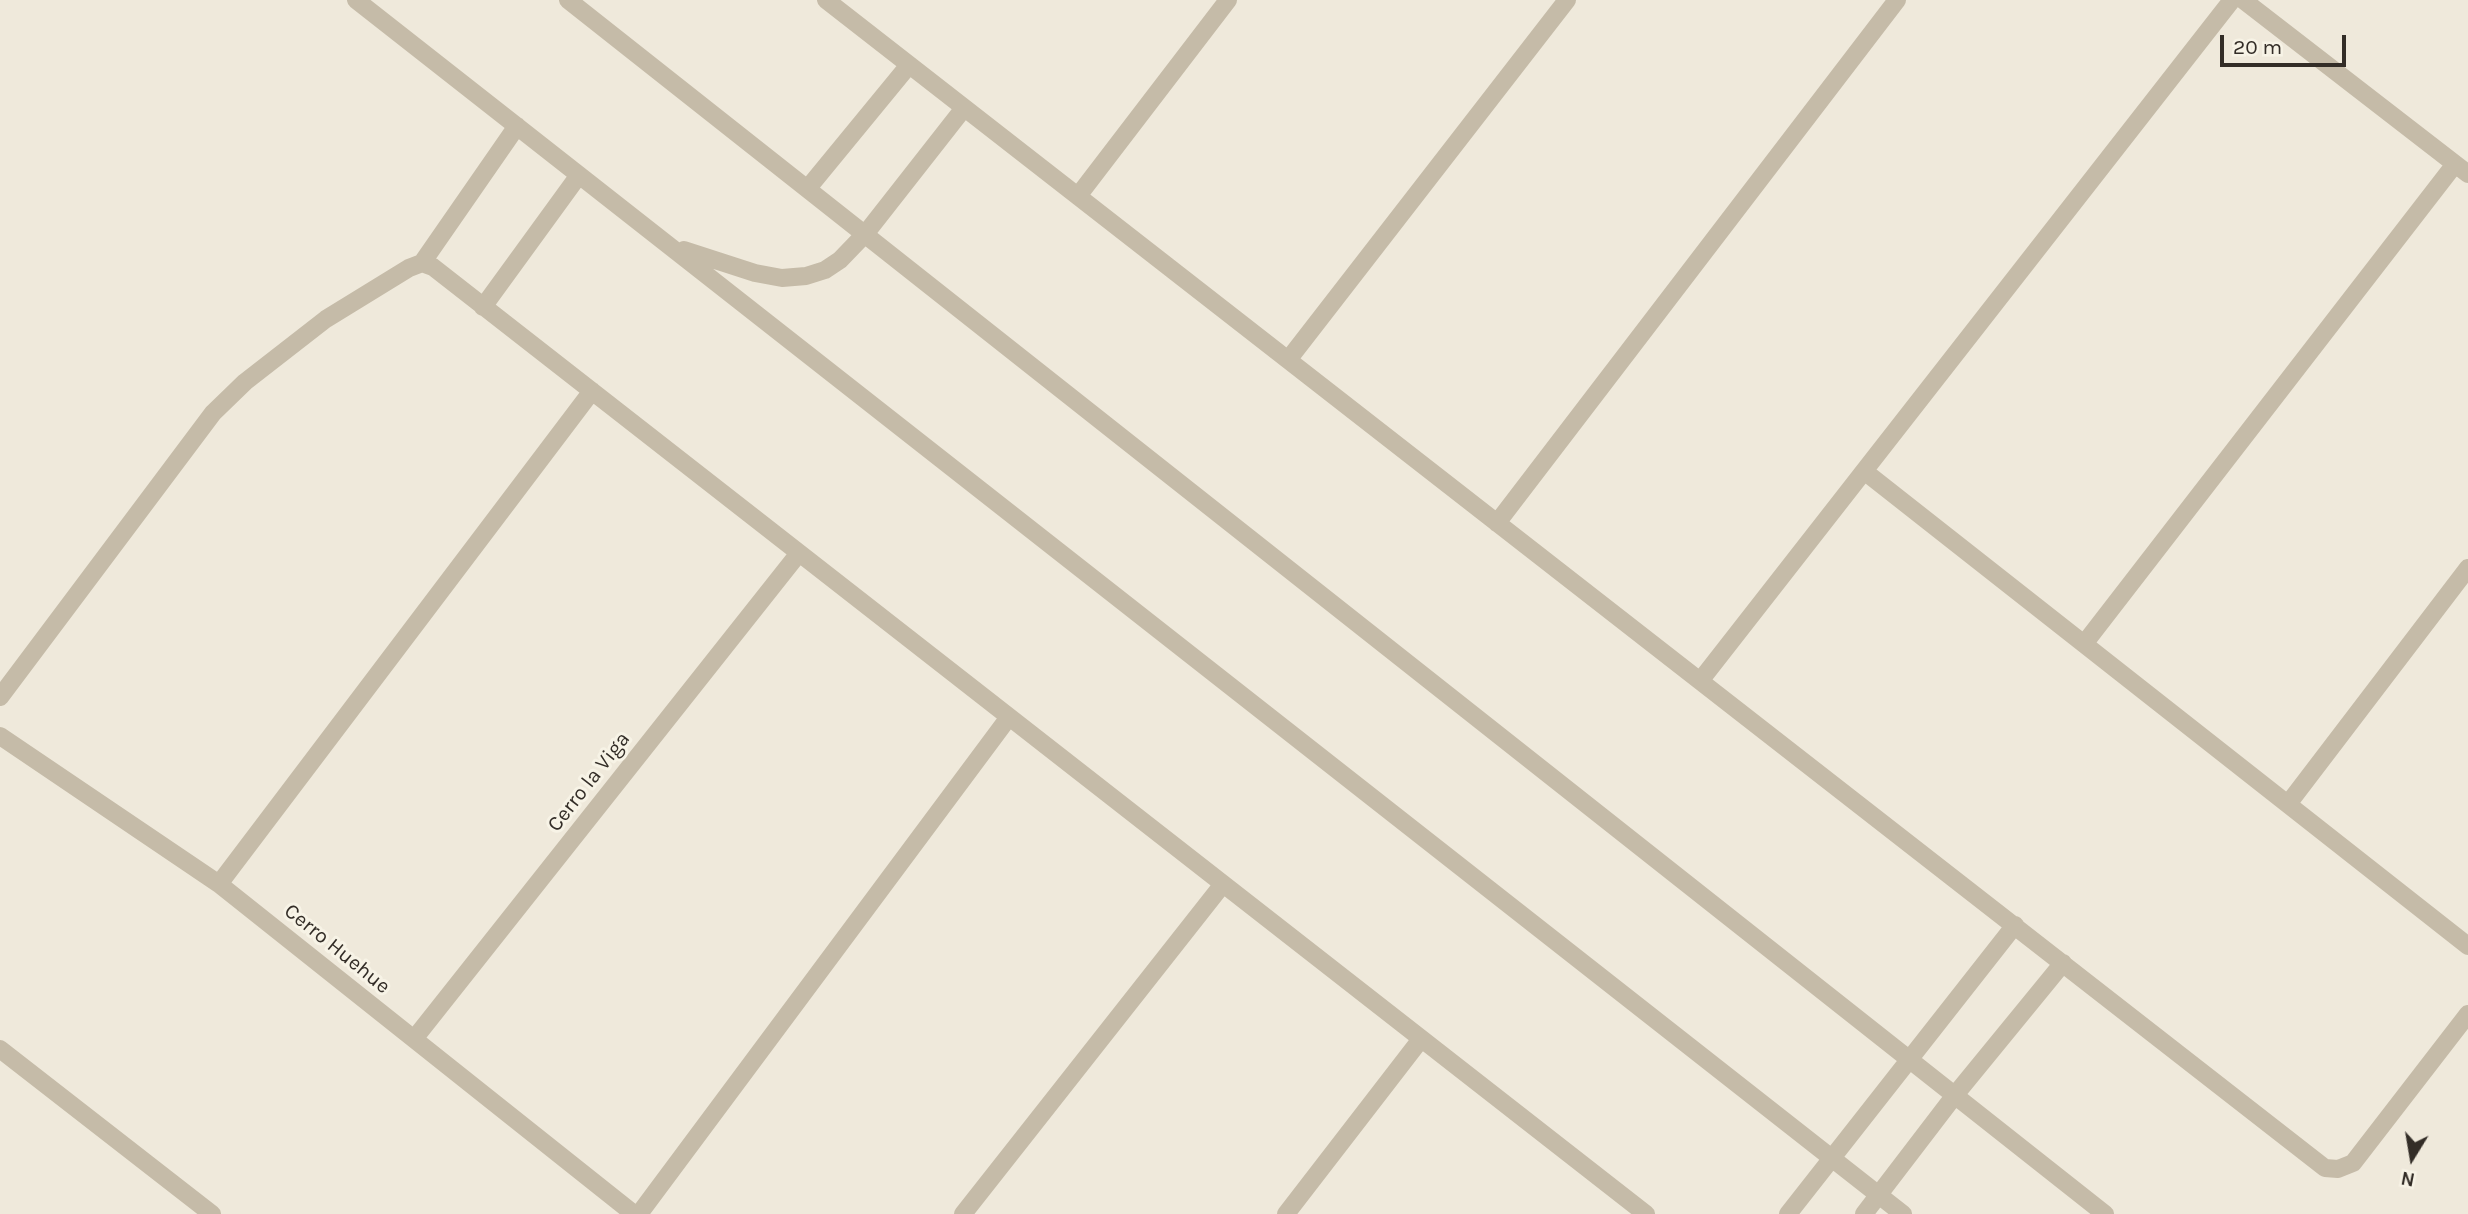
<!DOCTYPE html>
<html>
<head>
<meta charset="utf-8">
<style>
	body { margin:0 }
	#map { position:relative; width:2468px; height:1214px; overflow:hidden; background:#efe9db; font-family:Karla,sans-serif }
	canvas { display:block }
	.north { position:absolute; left:2377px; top:1123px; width:70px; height:70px; -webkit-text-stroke:5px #f7f3e6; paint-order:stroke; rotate:191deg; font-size:19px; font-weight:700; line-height:28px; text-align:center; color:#332d27 }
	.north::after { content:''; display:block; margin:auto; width:24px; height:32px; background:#332d27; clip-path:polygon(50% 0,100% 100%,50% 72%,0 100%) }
	.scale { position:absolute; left:2220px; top:35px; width:126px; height:32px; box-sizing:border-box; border:4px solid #332d27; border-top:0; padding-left:9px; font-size:21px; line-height:24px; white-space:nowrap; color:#332d27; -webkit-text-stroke:5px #f7f3e6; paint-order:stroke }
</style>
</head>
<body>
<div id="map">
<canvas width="2468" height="1214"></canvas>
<div class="north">N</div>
<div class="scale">20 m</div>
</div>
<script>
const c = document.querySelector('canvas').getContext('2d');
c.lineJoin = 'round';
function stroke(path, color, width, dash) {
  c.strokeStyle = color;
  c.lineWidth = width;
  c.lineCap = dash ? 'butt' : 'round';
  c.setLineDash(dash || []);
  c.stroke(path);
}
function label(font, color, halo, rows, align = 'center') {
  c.font = font + ' Karla,sans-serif';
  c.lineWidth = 6;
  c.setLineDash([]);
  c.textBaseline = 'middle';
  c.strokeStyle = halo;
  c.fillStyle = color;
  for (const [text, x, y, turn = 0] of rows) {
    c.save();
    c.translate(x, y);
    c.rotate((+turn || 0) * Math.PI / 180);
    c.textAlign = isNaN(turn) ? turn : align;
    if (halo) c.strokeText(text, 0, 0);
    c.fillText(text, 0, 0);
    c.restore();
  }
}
const minor = new Path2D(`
	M356,0L1903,1214
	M568,0L2105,1214
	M826,0L2325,1168L2338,1169L2353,1163L2468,1014
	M2243,0L2468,174
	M808,188L909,65
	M1078,196L1228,0
	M684,250L755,273L782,278L806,276L825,270L840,260L866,233L964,108
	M422,263L517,126
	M483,307L579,175
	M1288,360L1567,0
	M1864,471L2468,946
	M1497,523L1897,0
	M2084,644L2455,164
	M1700,681L2232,0
	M0,697L213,413L245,382L326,319L409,268L422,263L433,267L1646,1214
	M0,736L219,884L634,1214
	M2288,804L2468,568
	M219,884L592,391
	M414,1039L799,553
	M0,1049L212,1214
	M639,1214L1009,717
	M963,1214L1223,884
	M1286,1214L1421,1039
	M1788,1214L2015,925
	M1864,1214L1955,1095L2063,963`);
const streetNames = [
	["Cerro la Viga",589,782,-52],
	["Cerro Huehue",337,949,39]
];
stroke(minor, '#c5bba8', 18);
label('21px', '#332d27', '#f7f3e6', streetNames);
</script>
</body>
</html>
